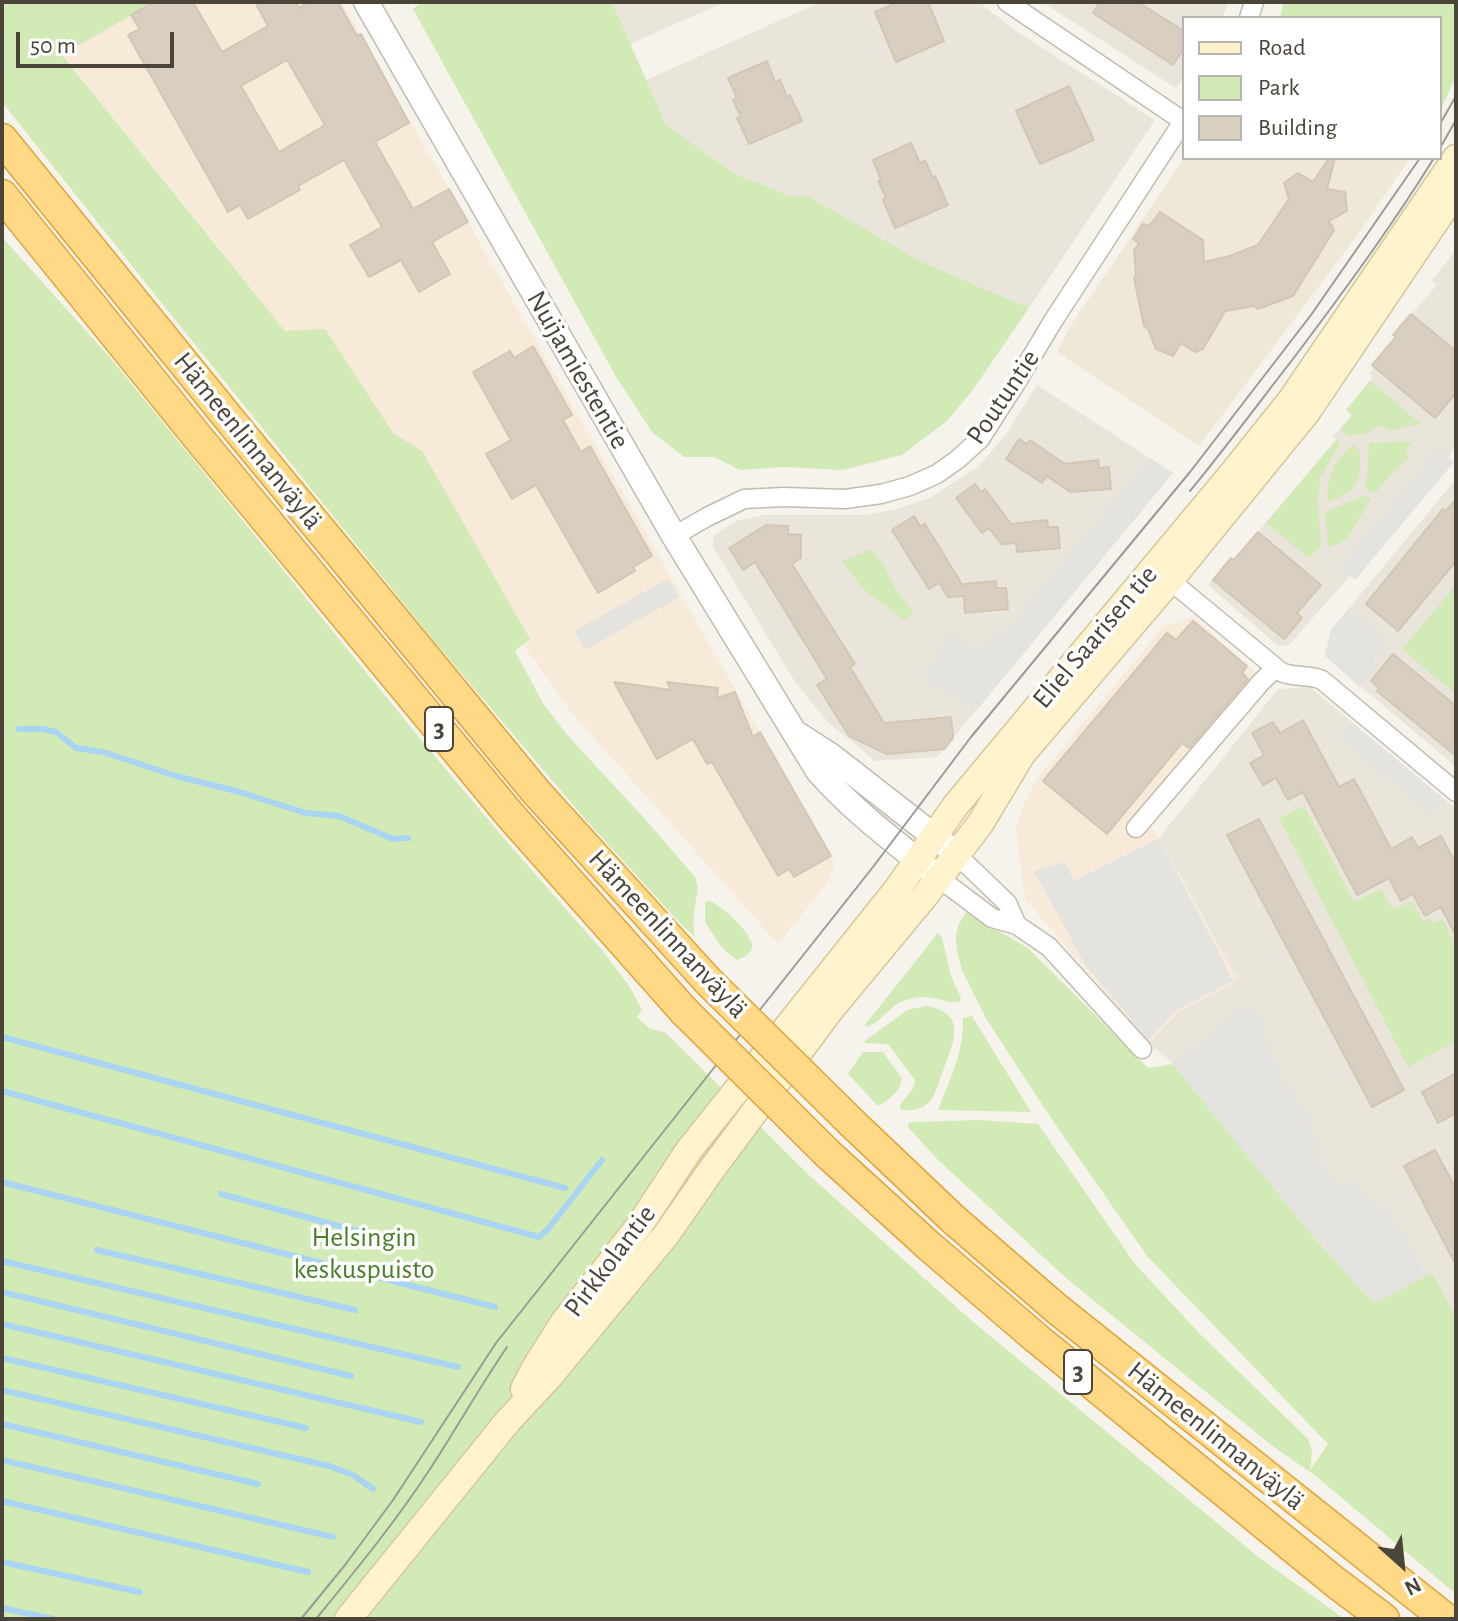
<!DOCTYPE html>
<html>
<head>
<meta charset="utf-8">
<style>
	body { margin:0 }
	#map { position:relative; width:1458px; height:1621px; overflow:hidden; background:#f6f3ec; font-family:"Alegreya Sans",sans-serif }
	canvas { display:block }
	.frame { position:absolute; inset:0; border:4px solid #4b4439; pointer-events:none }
	.legend { position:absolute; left:1182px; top:16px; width:260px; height:144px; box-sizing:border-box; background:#fff; border:2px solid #b7b4b0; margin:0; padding:10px 14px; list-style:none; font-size:24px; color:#4b4439 }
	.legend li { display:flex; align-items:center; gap:16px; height:40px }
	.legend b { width:40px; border:2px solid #b7b4b0 }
	.north { position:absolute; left:1362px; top:1525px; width:80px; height:80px; -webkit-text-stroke:6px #fff; paint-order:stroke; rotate:153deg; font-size:22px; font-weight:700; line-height:32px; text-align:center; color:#4b4439 }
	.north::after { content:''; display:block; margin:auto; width:28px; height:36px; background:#4b4439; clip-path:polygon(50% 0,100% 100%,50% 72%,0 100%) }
	.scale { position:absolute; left:16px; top:32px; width:158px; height:36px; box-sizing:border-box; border:4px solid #4b4439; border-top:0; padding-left:10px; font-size:24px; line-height:28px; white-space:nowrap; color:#4b4439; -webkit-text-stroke:6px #fff; paint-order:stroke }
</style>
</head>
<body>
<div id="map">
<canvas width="1458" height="1621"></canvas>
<div class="frame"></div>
<ul class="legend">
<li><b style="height:10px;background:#fff3cd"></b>Road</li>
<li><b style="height:22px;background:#d2eab5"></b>Park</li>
<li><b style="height:22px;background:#d8cfc1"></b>Building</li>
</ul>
<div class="north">N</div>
<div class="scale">50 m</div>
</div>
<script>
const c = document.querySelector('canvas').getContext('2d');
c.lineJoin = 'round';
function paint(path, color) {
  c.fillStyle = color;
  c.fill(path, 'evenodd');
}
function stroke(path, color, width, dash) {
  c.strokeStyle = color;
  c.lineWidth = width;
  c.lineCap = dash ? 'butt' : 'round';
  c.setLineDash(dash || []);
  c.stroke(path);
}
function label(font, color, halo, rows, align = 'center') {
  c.font = font + ' "Alegreya Sans",sans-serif';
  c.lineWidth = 7;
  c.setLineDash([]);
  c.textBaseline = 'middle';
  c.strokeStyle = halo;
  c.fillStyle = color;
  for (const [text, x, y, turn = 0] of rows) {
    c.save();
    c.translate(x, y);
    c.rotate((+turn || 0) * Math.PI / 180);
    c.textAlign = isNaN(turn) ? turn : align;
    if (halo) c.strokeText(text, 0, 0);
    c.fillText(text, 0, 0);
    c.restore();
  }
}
const residential = new Path2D(`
	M612,2H725L630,44Z
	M821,2H979L1016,31L1155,120L1029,308L922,262L793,197L734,173L666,125L646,80Z
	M1042,2H1229L1222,18H1184V77L1176,88Z
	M1456,250V441L1449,457L1350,576L1288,646L1277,645L1208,585L1231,558L1234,560L1336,440L1333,437L1352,415L1346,410L1373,377L1369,374L1374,368L1372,365L1394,340L1396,341L1398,338L1393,335L1437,285L1432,280Z
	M1037,385L1173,473L937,757L875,761L829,723L806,696L792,677L713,547L714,536L727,526L737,521L763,515H863L893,510L929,498L978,467L1005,436Z
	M1456,479V767L1325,656L1331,630Z
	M1310,687L1456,809V1340L1317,1241L1173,1064L1149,1043L1178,1012L1238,980L1159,838L1278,689Z`);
const commercial = new Path2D(`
	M154,2H342L835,864L829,881L778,944L570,711L432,514L62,54Z
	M1193,617L1259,675L1144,813L1238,980L1178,1012L1149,1043L1025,899L1016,829L1024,804L1037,779L1163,627Z`);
const education = new Path2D(`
	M1184,158H1410L1361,230L1199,446L1057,352L1071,325Z`);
const green = new Path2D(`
	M2,2H154L62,55L285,331L325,329L393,433L422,451L530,639L515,651L544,705L569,737L644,818L695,877L698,887L693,921L695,937L678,921L585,819L433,640L152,291L2,102Z
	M422,2H612L666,125L734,173L793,197L806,195L922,262L1029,308L972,391L947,421L902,455L843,470L783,467L740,470L714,457H684L652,432L615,375L413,9Z
	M1283,2H1456V75L1442,107L1440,106V18H1280Z
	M2,237L113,361L422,741L507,842L602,950L629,986L642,1009L637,1017L649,1028L666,1033L810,1176L972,1321L1256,1555L1344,1619H2Z
	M1370,381L1420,423L1390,431L1385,427L1378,426L1367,433L1349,436L1340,429L1352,415L1346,410Z
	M1336,440L1340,443L1320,478L1318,502L1321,547L1309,558L1266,523Z
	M1413,441L1405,451L1410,456L1392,473L1375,493L1366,489L1369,443Z
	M1354,445L1360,451C1362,481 1357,491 1328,502C1324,482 1337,454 1354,445Z
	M1363,496L1371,499L1346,540L1328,548L1325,512Z
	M872,549L884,566L896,590L914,613L904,620L863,589L842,561Z
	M1456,585V694L1402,649Z
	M1304,806L1354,902L1381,889L1393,910L1412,901L1423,921L1430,918L1433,924L1442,919L1456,945V1042L1408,1067L1279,818Z
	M710,901C721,905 755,935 752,948C750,955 743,958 737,960L722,948L705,922V902Z
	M966,912L1028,948L1148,1068L1173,1064L1317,1241L1374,1303L1432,1273L1456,1317V1594L1317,1477L1270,1444L1066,1278L937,1159L908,1127L909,1123L917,1122L978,1120L1038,1124L1135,1264L1200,1334L1308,1439L1312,1450L1310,1470L1328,1444L1147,1256L1051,1118L985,1017L962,970L957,952L956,937L958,926Z
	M938,933L942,938L951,976L961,998L959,1002C947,1004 935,996 922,997C890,999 889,1017 867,1027L864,1026Z
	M926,1006C968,1013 954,1042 943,1071C939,1080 937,1093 930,1101C923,1110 911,1111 901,1110L900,1106C904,1097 915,1091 915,1080L888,1044L864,1043L865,1041L907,1010Z
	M972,1016L1031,1112L938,1110C950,1080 964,1051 963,1018Z
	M863,1052H883L902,1078C901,1091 888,1101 878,1106L848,1074Z`);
const parking = new Path2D(`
	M1439,448L1454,462L1355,580L1340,568Z
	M1150,458L1173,473L976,711L949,690L946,693L924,679L949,632L980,650L1011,625Z
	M668,579L679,597L585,650L574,631Z
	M1349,608L1388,642L1376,656L1372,672L1360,687L1325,656L1331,630Z
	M1352,723L1456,809V812L1444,802L1432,815L1340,737Z
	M1159,838L1233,981L1176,1010L1148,1040L1085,964L1034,871L1064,862L1074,881Z
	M1248,1003L1265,1024L1257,1030L1272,1048L1268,1052L1283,1071L1278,1076L1311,1117L1305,1122L1322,1142L1312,1151L1341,1186L1353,1178L1370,1198L1392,1215L1427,1275L1374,1303L1317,1241L1173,1064Z`);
const stream = new Path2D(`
	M19,729H42L56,732L76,748L103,752L176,776L236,791L306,813L339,816L393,839L408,838
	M2,1037L565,1188
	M2,1091L539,1237L548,1229L602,1160
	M2,1182L495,1307
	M221,1194L387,1239
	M97,1250L355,1310
	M2,1261L458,1367
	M2,1292L351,1376
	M2,1324L421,1422
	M2,1358L306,1428
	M2,1390L329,1466L353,1475L373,1489
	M2,1424L258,1484
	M2,1460L333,1537
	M2,1501L308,1572
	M2,1562L140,1592
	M2,1608L53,1619`);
const building = new Path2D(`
	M154,2H193L222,52L268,26L255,2H296L299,8L310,2H338L357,36L361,34L409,123L375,142L413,209L449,189L468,222L432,242L450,274L419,292L401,260L369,277L350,245L382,227L344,160L298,186L300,190L248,219L240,205L228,212L128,35L140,29L131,15ZM287,60L325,125L279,152L241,86Z
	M899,2H928L944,41L896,62L875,12Z
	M1100,2H1138L1184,31V48L1173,65L1093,13Z
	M767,61L775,82L780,80L787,97L790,95L802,121L749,144L737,118L741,117L733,100L737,98L728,78Z
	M1069,86L1094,140L1040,164L1016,111Z
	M911,143L920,163L925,160L933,178L935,176L948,205L895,228L883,200L886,198L878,181L881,179L873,160Z
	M1329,158H1335L1327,189L1345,192L1347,211L1329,221L1334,230L1293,296L1258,309L1254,306L1225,311L1203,349L1195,352L1181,343L1173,356L1156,349L1148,329L1144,326L1134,278L1136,274L1134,251L1139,243L1133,239L1143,224L1149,226L1160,212L1203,240L1204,262L1230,256L1258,245L1289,199L1284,183L1298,173L1313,182Z
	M1411,314L1456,351V393L1435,418L1372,365L1396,337L1393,335Z
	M533,346L572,415L563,420L581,452L590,446L652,556L633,567L635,571L598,593L536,485L512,499L486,454L511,440L473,372L510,351L514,358Z
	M1019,439L1027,444L1030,440L1065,464L1098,460L1099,468L1109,467L1111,489L1070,492L1047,476L1042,483L1006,459Z
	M975,484L981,492L985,489L1011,524L1047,520L1048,527H1058L1060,548L1017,552L1016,543L1003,544L1002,545L989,528L982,533L956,498Z
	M1456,499V561L1398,631L1366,604L1443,509L1446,511Z
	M914,516L920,526L925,524L963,586V584L996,581V588H1006L1008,609L965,613L964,596L948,597L939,583L929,589L892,530Z
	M766,525L788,526V534L801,535V558L792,564L855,664L850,667L884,723L951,717L953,738L944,749L887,754L849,736L817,685L827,679L755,562L743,570L729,548Z
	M1258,532L1321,585L1297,613L1302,618L1284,639L1213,580L1231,558L1234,560Z
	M1193,621L1247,666L1242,673L1248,679L1189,748L1182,743L1107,834L1043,781L1167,633L1176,640Z
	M1393,654L1456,706V756L1377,691L1379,688L1371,681Z
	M614,682L671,690L667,682L718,688L717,698L735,692L753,737L760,732L831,856L794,877L789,869L778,876L712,762L707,764L693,739L657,759Z
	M1303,720L1339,787L1354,779L1391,849L1412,837L1418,848L1441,836L1456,864V936L1441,907L1425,916L1413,894L1401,901L1389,878L1357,895L1303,792L1288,800L1276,778L1263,785L1250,763L1264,755L1252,733L1273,722L1280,733Z
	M1259,819L1404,1090L1372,1107L1227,835Z
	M1456,1073V1113L1438,1123L1422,1092Z
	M1435,1150L1456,1189V1265L1404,1166Z`);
const minor = new Path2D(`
	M1007,2L1183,121
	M1249,18L1254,2
	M674,536L707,517L744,499L784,497L845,499L881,494L910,486L937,474L958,459L980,439L1016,383L1053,321L1184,120
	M1161,573L1281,672C1294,678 1309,674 1322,680L1456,792
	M1136,828L1262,681L1276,668
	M956,854L1007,903L1017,925
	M939,878L992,918L1017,925L1049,947L1142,1049`);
const tertiary = new Path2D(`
	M366,2L674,536L818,771C855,813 897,843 939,878
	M799,735L830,755L948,847`);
const secondary = new Path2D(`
	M524,1389L536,1366L564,1322L639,1226L689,1150L898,888L956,805L1231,475L1291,400L1456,158
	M348,1619L508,1421L549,1377L666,1235L712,1169L831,1009L924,897L980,824L1022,754L1170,580L1307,412L1456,191`);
const trunk = new Path2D(`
	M2,139L230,420L537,793L709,982
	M2,195L200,440L510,815L684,1011
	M852,1123L953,1219L1057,1309L1446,1619
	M828,1154L929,1246L1035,1337L1335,1582L1384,1619`);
const tram = new Path2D(`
	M1440,124L1456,96
	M1440,148L1456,120
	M1190,491C1227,446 1261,400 1296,355C1344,291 1392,226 1434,158
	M301,1619L345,1565L393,1500L496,1343L873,867L971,737L1190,472L1311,315L1420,158
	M316,1619C355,1571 394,1524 428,1472C455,1431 479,1388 507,1347`);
const trunkBridge = new Path2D(`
	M709,982L852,1123
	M684,1011L828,1154`);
const shields = [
	[439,729,28],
	[1078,1372,28]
];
const shieldNames = [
	["3",439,729],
	["3",1078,1372]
];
const streetNames = [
	["Nuijamiestentie",578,370,60],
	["Poutuntie",1003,397,-56],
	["Hämeenlinnanväylä",248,441,51],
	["Eliel Saarisen tie",1095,637,-50],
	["Hämeenlinnanväylä",668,934,47],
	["Pirkkolantie",610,1261,-53],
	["Hämeenlinnanväylä",1216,1436,39]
];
const parkNames = [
	["Helsingin",364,1238],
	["keskuspuisto",364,1270]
];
paint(residential, '#eae5da');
paint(commercial, '#f7ead8');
paint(education, '#efe8d6');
paint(green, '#d2eab5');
paint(parking, '#e5e3e0');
stroke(stream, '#a9d4f2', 6);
paint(building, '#d8cfc1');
stroke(building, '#d3c7b4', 2);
stroke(minor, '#c2bbae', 21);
stroke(tertiary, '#c2bbae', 27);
stroke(secondary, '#d6c79b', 29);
stroke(trunk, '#e0a43c', 33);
stroke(minor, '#fff', 18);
stroke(tertiary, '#fff', 24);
stroke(secondary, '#fff3cd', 26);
stroke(trunk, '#ffd985', 30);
stroke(tram, '#9a9a9a', 2);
stroke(trunkBridge, '#e0a43c', 33, []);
stroke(trunkBridge, '#ffd985', 30);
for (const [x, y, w] of shields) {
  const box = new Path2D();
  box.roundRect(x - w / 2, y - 22, w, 44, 6);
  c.fillStyle = '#fff';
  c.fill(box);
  stroke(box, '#4b4439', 2);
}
label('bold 26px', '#4b4439', null, shieldNames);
label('28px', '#4b4439', '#fff', streetNames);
label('28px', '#4a7f2a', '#fff', parkNames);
</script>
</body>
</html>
